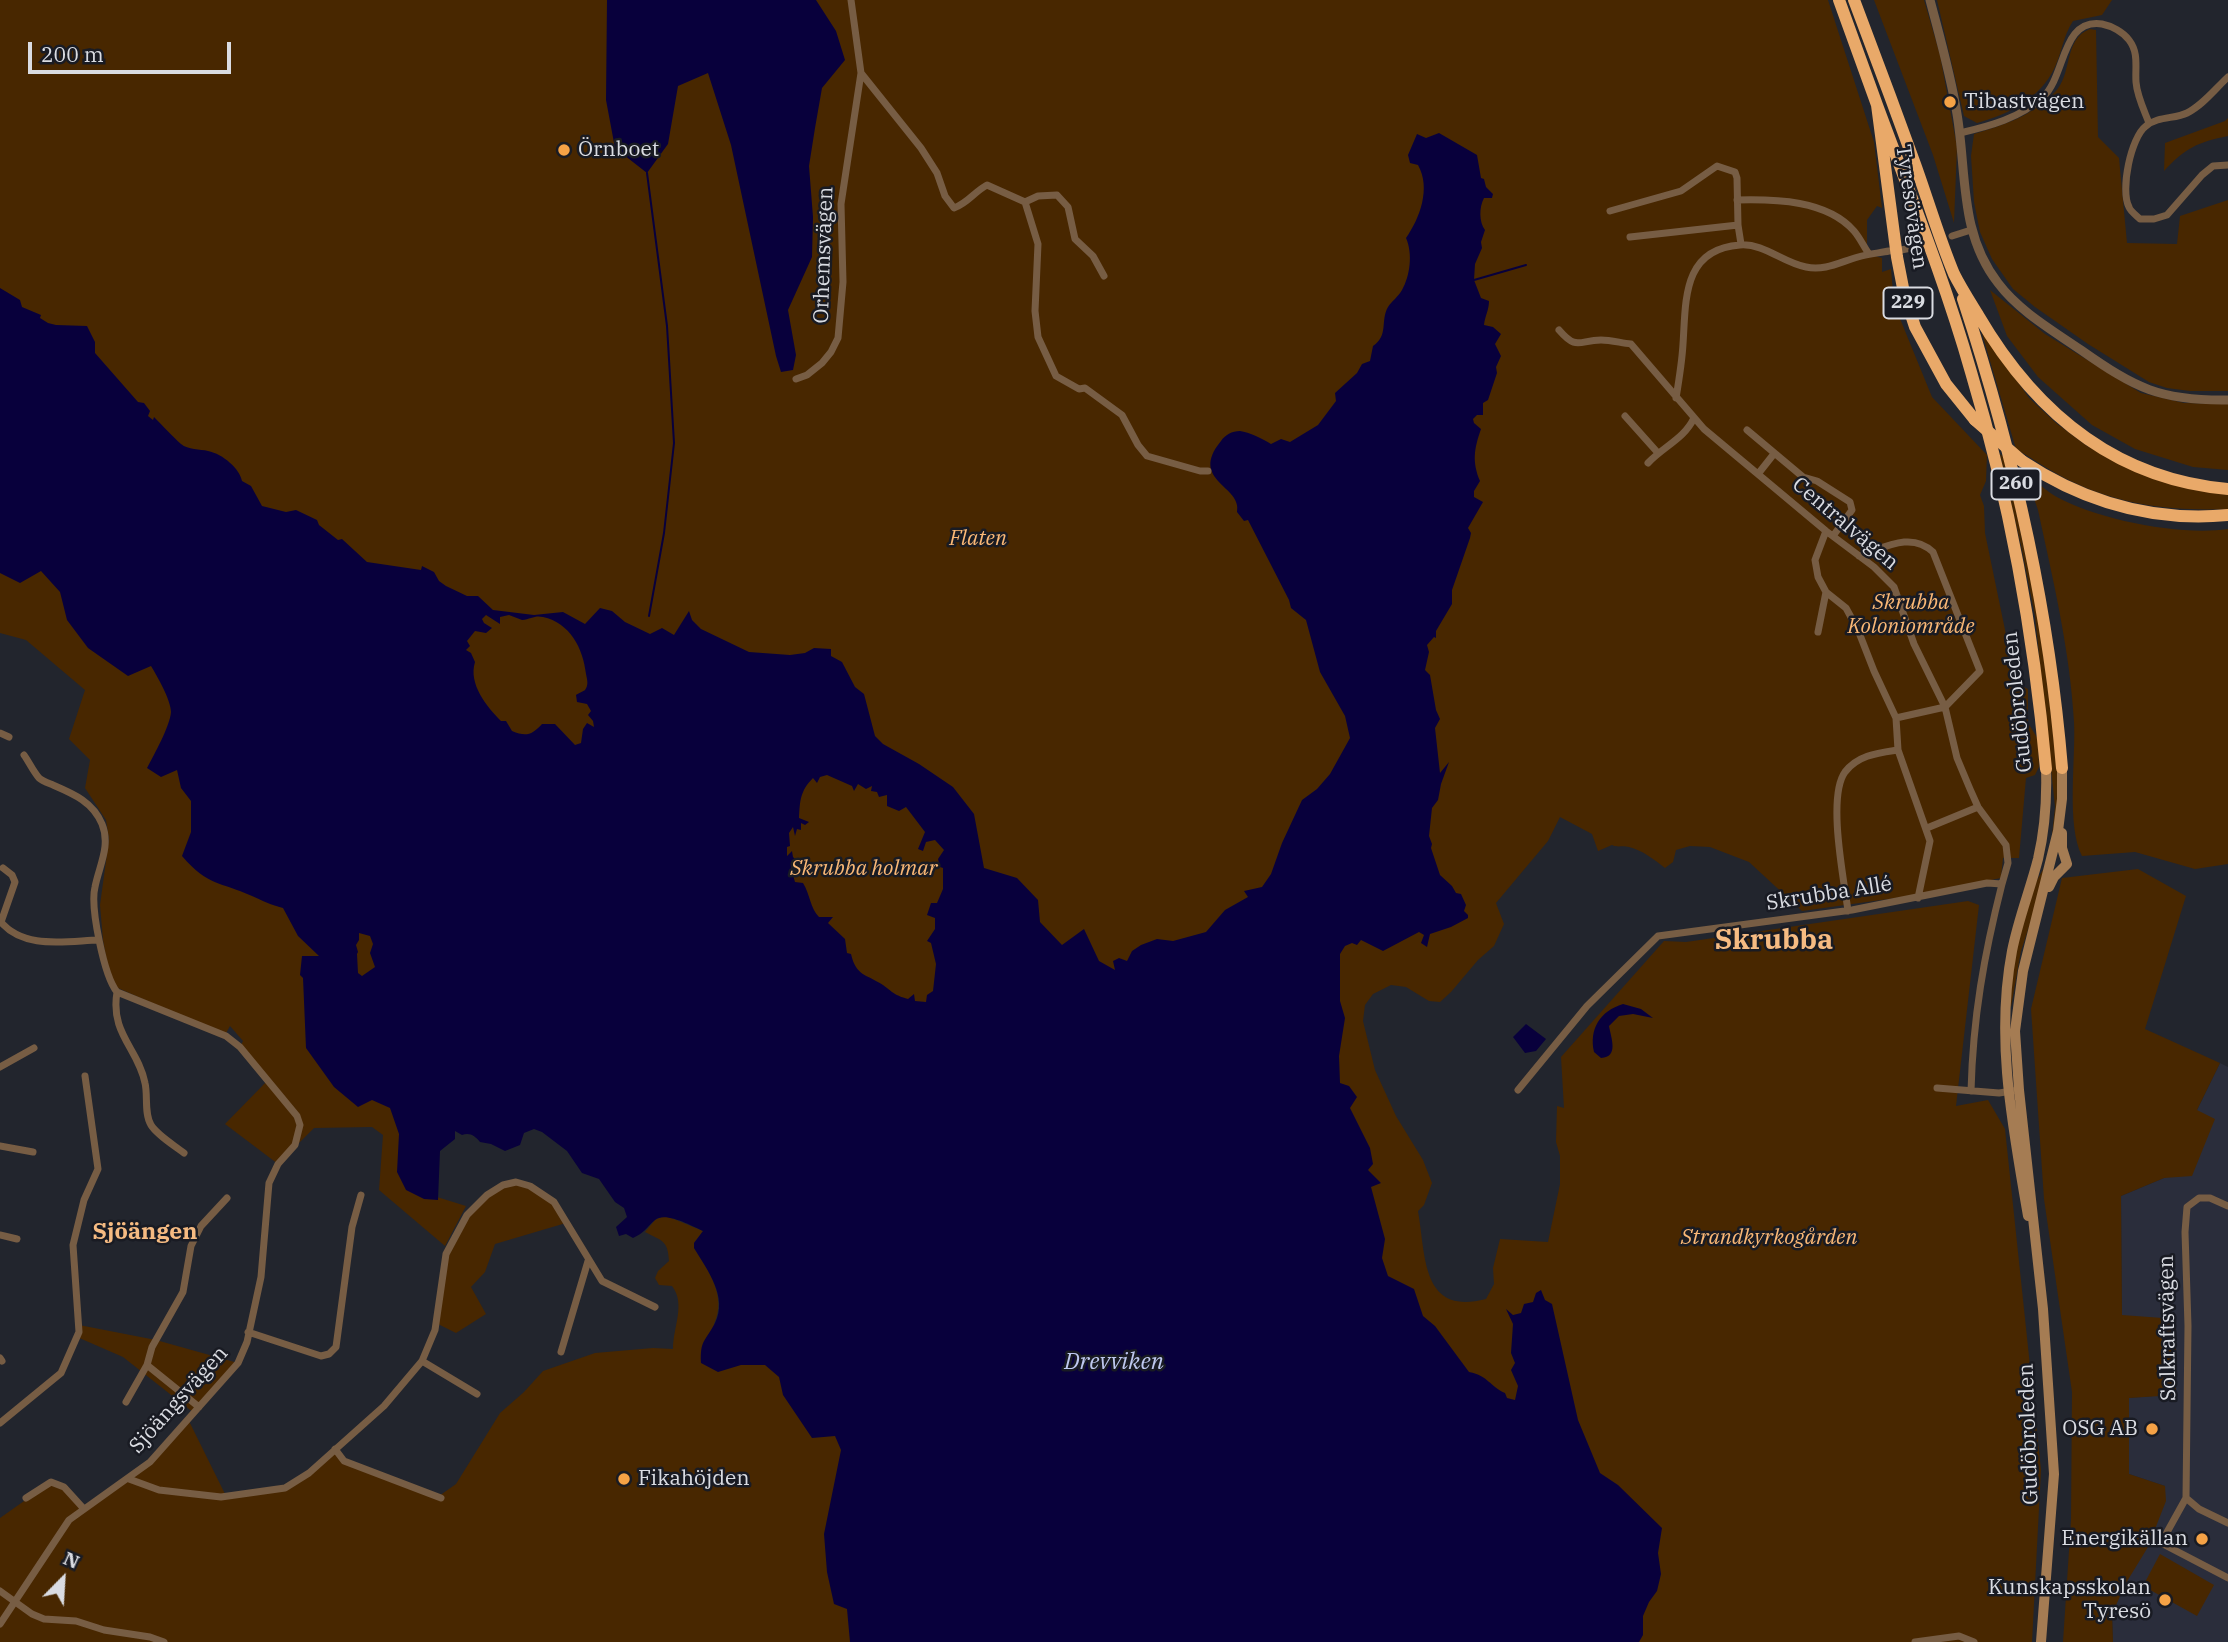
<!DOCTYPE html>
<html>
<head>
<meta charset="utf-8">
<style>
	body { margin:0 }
	#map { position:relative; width:2228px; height:1642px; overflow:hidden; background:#22252d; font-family:"IBM Plex Serif",serif }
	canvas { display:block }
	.north { position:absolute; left:28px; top:1544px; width:70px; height:70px; -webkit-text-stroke:5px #191b23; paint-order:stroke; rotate:24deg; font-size:19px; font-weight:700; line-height:28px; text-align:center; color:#dadce2 }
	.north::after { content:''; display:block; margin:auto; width:24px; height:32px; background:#dadce2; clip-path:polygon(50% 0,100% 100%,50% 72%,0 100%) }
	.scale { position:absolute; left:28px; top:42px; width:203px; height:32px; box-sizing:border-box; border:4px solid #dadce2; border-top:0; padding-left:9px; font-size:21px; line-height:24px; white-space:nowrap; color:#dadce2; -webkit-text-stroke:5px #191b23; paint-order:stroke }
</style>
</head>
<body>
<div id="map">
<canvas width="2228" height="1642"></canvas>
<div class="north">N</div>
<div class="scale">200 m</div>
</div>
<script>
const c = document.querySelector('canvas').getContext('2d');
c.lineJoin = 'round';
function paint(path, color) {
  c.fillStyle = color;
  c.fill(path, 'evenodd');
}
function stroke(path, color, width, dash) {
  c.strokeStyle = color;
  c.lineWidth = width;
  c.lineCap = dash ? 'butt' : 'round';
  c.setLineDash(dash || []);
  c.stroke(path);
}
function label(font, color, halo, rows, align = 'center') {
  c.font = font + ' "IBM Plex Serif",serif';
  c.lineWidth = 5;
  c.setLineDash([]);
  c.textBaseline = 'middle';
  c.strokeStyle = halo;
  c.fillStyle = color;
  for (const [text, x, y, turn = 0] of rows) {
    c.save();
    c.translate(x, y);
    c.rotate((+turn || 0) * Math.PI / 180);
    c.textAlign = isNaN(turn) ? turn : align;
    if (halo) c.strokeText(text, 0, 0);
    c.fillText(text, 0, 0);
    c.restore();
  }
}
const built = new Path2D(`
	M2220,1063L2228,1067V1642H2113L2112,1614L2165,1486L2129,1474V1398L2176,1394L2122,1316L2121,1196L2164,1178Z`);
const green = new Path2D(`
	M0,0H1828L1874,142L1882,208L1877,206L1867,220V245L1875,256L1882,258V272L1891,269L1894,304L1932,397L1987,455L1986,481L1980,495L1984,506L1985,533L2016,683L2028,689V723L2038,739L2039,767L2035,775L2026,778L2019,858H2003L2001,878L1917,895L1802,911L1749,862L1710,847L1690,846L1676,850L1673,862L1665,868C1655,860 1642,850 1629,847C1622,845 1618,848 1612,845L1598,851L1592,834L1560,817L1548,841L1496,903L1504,924L1494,946L1478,960L1451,992L1440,1002L1429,1001L1406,987L1391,985L1373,994L1365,1005L1363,1021L1375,1070L1396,1116L1423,1160L1432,1183L1424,1205L1418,1211C1426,1256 1421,1316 1486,1299L1494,1284L1493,1268L1500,1239L1548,1242L1560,1184V1156L1556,1142L1557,1106L1564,1108L1561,1057L1664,941L1686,942L1968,901L1979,905L1956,1106L1988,1100L2005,1129L2041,1470L2032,1642H1197L577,904L432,1078L437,1197L466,1206L445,1246L379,1190L383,1135L372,1127L314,1128L278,1164L225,1124L267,1081L240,1047L243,1041L230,1026L225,1035L111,985L103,940L100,905L109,839L106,820L85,788L90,760L69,739L85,690L26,640L0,633Z
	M1874,0H1924L1940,55L1957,147L1954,223L1933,155Z
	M1937,0H2112L2102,15L2073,21C2063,36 2062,52 2055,67C2040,99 2009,114 1977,123L1964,116Z
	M2090,29L2096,30L2098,137L2119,158L2127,243L2177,244L2180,216L2228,200V391H2190L2167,388L2149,382L2088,344L2035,307L2013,289L1992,259L1980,232L1974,202L1971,156L1974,134C2004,125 2032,116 2055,92C2073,74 2063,39 2090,29Z
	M2228,118V136C2198,142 2185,148 2164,171L2165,143L2225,121Z
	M1990,290L2045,334L2141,393L2184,403L2228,404V470L2193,467L2135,449L2092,425L2038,377L2007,336Z
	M1981,330L2029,398L2056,423L2087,446L2133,470L2228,494V509C2174,511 2123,506 2073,482C2053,473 2035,460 2016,449Z
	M2000,454L2005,458L2038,615L2058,763L2057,808L2051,844L2055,807L2035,616L2022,550Z
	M2033,480C2041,485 2048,492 2055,496C2098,520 2180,536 2228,529V864L2195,869L2135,852L2082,856C2066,825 2076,758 2074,722C2070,650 2053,580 2038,510L2031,490Z
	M2047,864L2045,878L2021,951L2011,1007L2009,1005C2015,961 2019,901 2047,864Z
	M2138,869L2186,896L2145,1029L2220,1063L2197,1110L2215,1119L2192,1176L2164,1178L2121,1196L2122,1315L2176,1319V1395L2129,1398V1474L2165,1486L2166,1501L2148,1547L2126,1583L2112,1614L2113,1642H2063L2071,1520L2072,1392L2044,1199L2031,1009L2062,878Z
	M516,1182L554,1202L566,1223L495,1244L485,1272L471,1287L486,1314L456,1333L436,1323L444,1262L456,1232L487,1195Z
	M661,1217H669L703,1231L694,1243V1248C709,1272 727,1296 714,1324L866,1327L850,1642H0V1518L51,1482L64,1487L84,1508L129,1479L188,1419L226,1496L285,1488L335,1449L344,1461L439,1496L456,1484L500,1413L524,1392L543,1371L595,1353L653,1348L673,1349C673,1327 686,1304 672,1286L659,1285L655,1278L658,1271L669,1261C668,1240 662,1241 645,1232L655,1220Z
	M79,1325L156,1340L238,1363L194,1413L123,1357L77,1337Z
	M2160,1554L2214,1585L2197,1616L2143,1586Z`);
const water = new Path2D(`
	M607,0H816L836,31L845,60L822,88L815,128L809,166L813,217L812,257L788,310L796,355L793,370L781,372L776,356L731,145L708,73L678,86L668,144L647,173L615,148L606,100Z
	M1439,133L1477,155L1481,178L1484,179L1486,187L1493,194L1492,198H1484C1479,207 1479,222 1485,230L1481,242L1482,248L1475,264L1474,280L1481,298L1489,301C1489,310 1485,316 1484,325L1493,327L1501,334L1495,344L1501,356L1496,367L1497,373L1488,400L1483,403V415H1477L1473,419L1474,423L1481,429C1474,449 1472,462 1480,481L1474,491V497L1483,502L1468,528L1471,533L1470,538L1452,590V604L1436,631V638L1434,637L1427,645L1429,652L1425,670L1430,675L1436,710L1440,719L1435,728L1440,773L1449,762L1441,784L1438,800L1432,808L1429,836L1432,844L1431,848L1440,875L1452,886L1456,893L1461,894L1466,905L1464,911L1468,915V918L1451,927L1430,934L1427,947L1421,943L1424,935L1419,932L1383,951L1361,940L1357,945L1352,943L1345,946L1340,954V1001L1345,1018L1339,1056L1340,1083L1349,1086L1357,1097L1350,1108L1370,1148L1373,1164L1368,1170L1381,1183L1371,1187L1385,1239L1382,1258L1388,1276L1414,1289L1423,1316L1435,1326L1469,1372C1489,1376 1489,1386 1505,1393L1507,1398L1515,1400L1518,1386L1511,1370L1515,1363L1511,1353L1513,1324L1506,1309L1513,1315L1521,1313L1524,1304L1533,1302L1536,1293L1541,1290L1545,1300L1552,1304L1578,1420L1600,1473L1618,1485L1662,1528L1658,1553L1661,1574L1657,1591L1649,1602L1643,1616V1635L1639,1642H850L847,1609L834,1604L827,1572L824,1534L841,1450L835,1436L812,1438L783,1395L779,1377L765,1365H741L718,1372L701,1363C700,1340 705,1342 715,1323C728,1297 708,1271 694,1248V1243L703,1231C692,1226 665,1211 655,1220C646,1228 644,1233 633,1238L626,1234L619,1236L616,1227L627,1217L624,1208L615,1202L599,1179L582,1173L567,1151L542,1132L534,1129L524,1133L520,1145L505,1151L491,1144L480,1142C475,1136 470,1132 462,1135L455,1131V1139L440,1151L438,1200L424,1199L406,1190L397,1172L399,1134L390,1108L372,1100L358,1107L334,1087L306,1048L303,978L300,975L302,956H319L298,936L283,908C271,905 263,901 252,896C219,881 209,887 182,856L191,832V801L181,788L177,770L161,777L147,768C154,755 170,726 171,712C171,700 157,676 151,666L128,676L88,648L67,620L60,592L41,571L20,583L0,573V288L20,300L22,307L41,315L40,318L48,323L56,325L87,326L95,342V353L138,402L144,403L150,411L148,416L153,420L154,417C163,426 173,437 181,444C188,450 200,449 208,451C223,454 240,469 242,481L251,486L262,506L286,512L296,510L317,520L319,525L338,540L342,539L367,562L421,570L422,566L434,572L439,581L446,586L467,596H478L493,610L534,615L563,612L585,624L600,608L612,611L625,622L650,634L662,628L674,635L689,611L692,620L701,629L749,652L790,655L805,653L814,648L831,649V656L842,662L855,687L864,694L875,736L883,744L919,764L953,787L974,814L984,868L1017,878L1038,900L1040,922L1062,945L1084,929L1099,961L1115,970L1113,961L1119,958L1127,961L1132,951L1141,945L1157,939L1173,941L1206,932L1225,910L1248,897L1244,891L1262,887L1271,874L1282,843L1302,800L1317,789L1330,774L1350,738L1345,716L1320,672L1306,620L1291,608L1289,600L1248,520L1244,521L1237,512C1243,486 1188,481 1221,441C1225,435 1232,431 1240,431C1249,432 1263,439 1271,444L1281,439L1290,442L1318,425L1336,401L1335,393L1357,373L1362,364L1370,361L1373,346C1389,335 1380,321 1388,307C1392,301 1398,297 1402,290C1410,276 1413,254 1406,238C1420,218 1431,188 1418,165L1410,163L1408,155L1417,134L1426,138ZM486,615L500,624V617L509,615L522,620C531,619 535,615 543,617C570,623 583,648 586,674C587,679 589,685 585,690C584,691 577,694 576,695L577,702L587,704L591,711L588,715L593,721L594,727L587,723L583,729L581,743L575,745L555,724H542C532,735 526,737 512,731L506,721H501C487,707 468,684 475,662L471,653L466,650L470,646L467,641L475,631L486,633L492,628L484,623L482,619ZM827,775L852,786L854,791L858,784L866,789L872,786L871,791L877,792L879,797L887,795V806L899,811L906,807L925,832L918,849L923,851L926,842L935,840L944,850L938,859L940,867L943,868V889L937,903H931L927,915L935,918V929L927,941L931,943L936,964L933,991L927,995L926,1002L915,1001L914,994L908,999C894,995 894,993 883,985C866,974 856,976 851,954L847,953L845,939L828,923L833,917H819C810,908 810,894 803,883L795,882L791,868L795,859L793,857L792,851L787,856V847L790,846L789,833L793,827L795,836L797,829L801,830V823L805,825L809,822L799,818C800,801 800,791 813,778L817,783L820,777ZM359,933L370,936L373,944L370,953L375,967L362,976L358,973L357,954L358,952L356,945L359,940Z
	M1623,1004L1641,1009L1653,1018L1633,1014L1619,1016L1609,1026C1611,1038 1619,1057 1601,1058L1594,1052C1589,1029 1600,1011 1623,1004Z
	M1526,1024L1546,1039L1536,1051L1525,1053L1513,1037Z`);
const stream = new Path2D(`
	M647,173L667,326L674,443L664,533L649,616
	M1474,280L1526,265`);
const minor = new Path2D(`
	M851,0L861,73L921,148L937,173L945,196L954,208C968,203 974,192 987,185L1025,202L1038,244L1035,311L1038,337L1056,376L1079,389L1085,388L1122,415L1138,445L1147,456L1200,471H1208
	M2228,77C2215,89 2203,105 2187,113C2175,119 2158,116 2146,126C2131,137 2120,190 2129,207C2130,211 2137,216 2140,219H2154L2167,215L2202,175L2213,166L2228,165
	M1960,133C1990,126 2020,118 2043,97C2066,76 2061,18 2102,24C2112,26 2123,32 2129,40C2139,53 2135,67 2136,82C2137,96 2144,110 2149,123
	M1737,200C1775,199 1827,200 1854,231C1860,238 1864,247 1869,254
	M1025,202L1038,196L1057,195L1068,207L1075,239L1093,256L1104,276
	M1610,211L1681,191L1717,166L1735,172L1737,178L1738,225L1741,244
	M1952,236L1971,230
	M1630,237L1738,225
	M1901,250L1922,246
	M1559,330C1577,351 1579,340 1601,340C1611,340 1621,343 1631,344L1704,429L1826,531L1874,567L1894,587L1914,644L1945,707L1957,758L1970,789L1978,807L2006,845L2008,863L2002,884
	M796,379L807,375L822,363L831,352L838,338L843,282L841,204L861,73
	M1676,398C1679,380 1682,362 1683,344C1686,301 1682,249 1740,245C1764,243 1783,263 1806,267C1825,271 1840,262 1858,257C1868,254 1879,253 1889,251
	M1625,416L1658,453
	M1747,430L1803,477L1817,481L1850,502L1852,510L1833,536
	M1648,463C1664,446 1684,439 1694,418
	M1758,474L1773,455
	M1859,556C1884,548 1911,531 1933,552L1980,671L1945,707L1896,718
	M1826,592L1846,608L1858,630L1874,671L1896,718L1898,750L1930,841L1918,898
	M1818,632L1826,592L1818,577L1815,560L1826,531
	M0,733L9,737
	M1927,828L1978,807
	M1848,911C1844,880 1827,797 1845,772C1858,755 1878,753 1898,750
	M0,921C23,950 66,941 99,940
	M1,922L15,882L12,875L3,868
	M117,992C110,1034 138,1048 145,1083C148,1095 144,1114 151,1125C158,1136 174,1145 184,1153
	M0,1067L34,1048
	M1937,1088L1999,1093L2019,1090
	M1518,1090L1587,1006L1658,936L1852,910L1987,883L2002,884C1984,955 1973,1017 1971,1091
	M0,1146L33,1152
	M2228,1206L2210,1198H2199L2187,1207L2185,1232L2188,1326L2186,1498L2199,1509L2228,1523
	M0,1235L17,1239
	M248,1332L321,1356L329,1354L336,1347L352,1227L361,1195
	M561,1352L588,1261
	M0,1358L2,1361
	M422,1361L477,1394
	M147,1365L199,1407
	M126,1402L147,1365L152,1347L183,1292L191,1246L201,1226L227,1198
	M0,1423L61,1373L79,1332L73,1245L84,1200L98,1169L85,1076
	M335,1449L344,1461L441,1498
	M129,1479L159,1490L221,1497L285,1488L309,1473L384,1406L422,1361L435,1330L446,1254L467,1215L487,1195L503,1185L516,1182L530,1186L554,1202L602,1281L655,1307
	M26,1498L51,1482L64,1487L84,1509
	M2186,1498L2161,1543L2228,1578
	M0,1591L32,1614L44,1619L76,1621L104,1630L150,1637L164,1642
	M0,1624L69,1520L150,1462L238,1363L247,1342L261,1277L269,1183L278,1164L295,1145L300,1125L297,1116L240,1047L226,1036L117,992C104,976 90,907 95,887C99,866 111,846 102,824C93,802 74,794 53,785C48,783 42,781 39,778C33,771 29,762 24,755
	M1915,1642L1959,1636L1974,1642`);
const tertiary = new Path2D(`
	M1930,0C1940,38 1951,76 1957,114C1967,173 1959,233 1998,283C2019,311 2052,330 2081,350C2135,388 2160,401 2228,400`);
const secondary = new Path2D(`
	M2049,887L2054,877L2067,864L2062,848V833
	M2028,1216C2013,1128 1995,1040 2012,951C2018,920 2030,890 2038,859C2045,829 2047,800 2046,769
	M2041,1642L2054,1474L2043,1309L2019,1090L2015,1031L2023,971L2058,831L2062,799V768`);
const motorway = new Path2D(`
	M1839,0L1877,105L1897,257L1904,293L1915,327L1946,384L1975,420
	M1854,0C1875,55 1895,109 1915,164C1928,200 1939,238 1954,274C1961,288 1970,302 1978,315C2034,411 2113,479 2228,489
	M1877,105C1910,194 1945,281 1971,372C2010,502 2034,634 2046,769
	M1963,299C2013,451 2049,609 2062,768
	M2022,461C2084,502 2153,522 2228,515`);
const motorwayBridge = new Path2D(`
	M1975,420L2022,461`);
const markers = [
	[1950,102,7,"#f5a246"],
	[564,150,7,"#f5a246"],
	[2152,1429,7,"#f5a246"],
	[624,1479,7,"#f5a246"],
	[2202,1539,7,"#f5a246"],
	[2165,1600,7,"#f5a246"]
];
const shields = [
	[1908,303,49],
	[2016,484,49]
];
const shieldNames = [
	["229",1908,303],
	["260",2016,484]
];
const poiNames = [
	["Tibastvägen",1964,102],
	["Örnboet",578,150],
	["OSG AB",2138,1429,"right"],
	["Fikahöjden",638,1479],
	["Energikällan",2188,1539,"right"],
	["Kunskapsskolan",2151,1588,"right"],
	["Tyresö",2151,1612,"right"]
];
const streetNames = [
	["Tyresövägen",1911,207,82],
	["Orhemsvägen",824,255,-88],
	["Centralvägen",1845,524,40],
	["Gudöbroleden",2018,702,-96],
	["Skrubba Allé",1829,894,-9],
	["Solkraftsvägen",2168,1328,-91],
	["Sjöängsvägen",179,1400,-48],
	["Gudöbroleden",2029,1434,-92]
];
const parkNames = [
	["Flaten",978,539],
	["Skrubba",1911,603],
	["Koloniområde",1911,627],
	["Skrubba holmar",864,869],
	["Strandkyrkogården",1769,1238]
];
const neighbourhoodNames = [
	["Sjöängen",145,1232]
];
const waterNames = [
	["Drevviken",1114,1362]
];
const districtNames = [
	["Skrubba",1774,941]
];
paint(built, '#2a2d3b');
paint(green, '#482700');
paint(water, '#08003c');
stroke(stream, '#08003c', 2);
stroke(minor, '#775d44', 7);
stroke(tertiary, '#775d44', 9);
stroke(secondary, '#a57c53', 10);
stroke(motorway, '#e9a969', 12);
stroke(motorwayBridge, '#e9a969', 12);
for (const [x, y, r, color] of markers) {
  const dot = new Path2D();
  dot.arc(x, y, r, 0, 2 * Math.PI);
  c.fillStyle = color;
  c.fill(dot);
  stroke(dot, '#191b23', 2.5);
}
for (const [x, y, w] of shields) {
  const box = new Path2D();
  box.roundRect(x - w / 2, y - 15.5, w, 31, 5);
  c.fillStyle = '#191b23';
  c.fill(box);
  stroke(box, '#dadce2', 2);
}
label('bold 19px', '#dadce2', null, shieldNames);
label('21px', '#dadce2', '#191b23', poiNames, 'left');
label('21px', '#dadce2', '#191b23', streetNames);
label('italic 21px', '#fab876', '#191b23', parkNames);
label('bold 23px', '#f6bb82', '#191b23', neighbourhoodNames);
label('italic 23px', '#bec8ef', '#191b23', waterNames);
label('bold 28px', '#f6bb82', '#191b23', districtNames);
</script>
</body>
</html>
